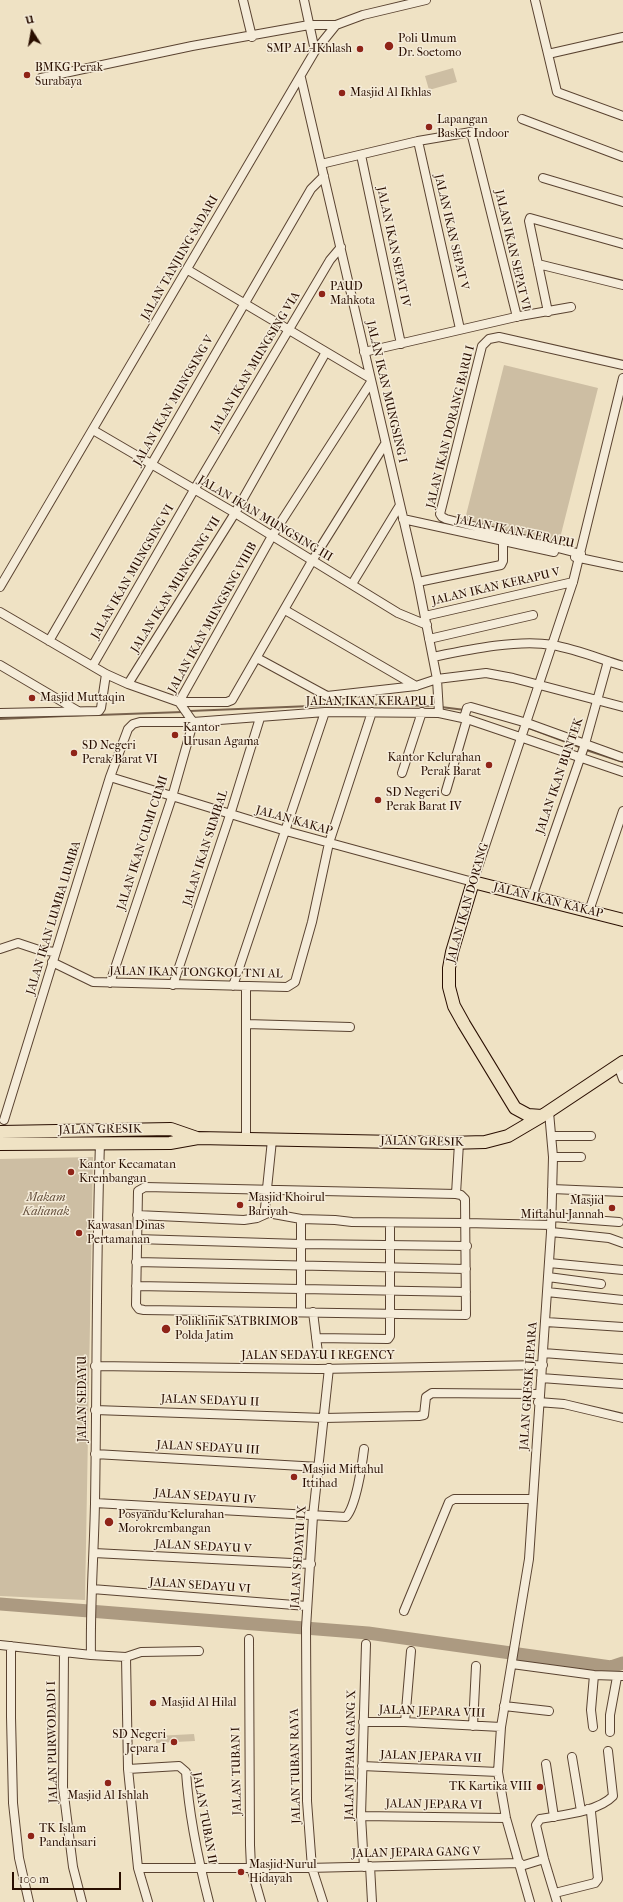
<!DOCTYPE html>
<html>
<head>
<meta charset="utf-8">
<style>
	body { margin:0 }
	#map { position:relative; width:623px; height:1902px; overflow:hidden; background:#efe2c4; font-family:"IM FELL French Canon",serif }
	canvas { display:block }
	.north { position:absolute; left:12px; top:12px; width:40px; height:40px; -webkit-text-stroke:3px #f5ecd9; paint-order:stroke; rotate:349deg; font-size:11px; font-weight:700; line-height:16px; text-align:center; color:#290e00 }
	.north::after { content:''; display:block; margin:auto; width:14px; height:18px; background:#290e00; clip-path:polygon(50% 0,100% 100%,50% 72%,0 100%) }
	.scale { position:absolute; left:12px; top:1872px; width:109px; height:18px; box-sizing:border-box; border:2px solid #290e00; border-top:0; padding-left:5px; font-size:12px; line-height:14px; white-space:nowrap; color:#290e00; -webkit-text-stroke:3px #f5ecd9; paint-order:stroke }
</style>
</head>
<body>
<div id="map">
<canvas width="623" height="1902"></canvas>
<div class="north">U</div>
<div class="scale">100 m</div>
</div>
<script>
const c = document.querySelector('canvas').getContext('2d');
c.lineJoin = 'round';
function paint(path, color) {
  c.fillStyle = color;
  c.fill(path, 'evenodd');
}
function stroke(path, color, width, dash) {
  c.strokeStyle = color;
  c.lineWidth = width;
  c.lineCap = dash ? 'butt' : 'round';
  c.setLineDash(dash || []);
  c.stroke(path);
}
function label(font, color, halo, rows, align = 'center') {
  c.font = font + ' "IM FELL French Canon",serif';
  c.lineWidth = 3;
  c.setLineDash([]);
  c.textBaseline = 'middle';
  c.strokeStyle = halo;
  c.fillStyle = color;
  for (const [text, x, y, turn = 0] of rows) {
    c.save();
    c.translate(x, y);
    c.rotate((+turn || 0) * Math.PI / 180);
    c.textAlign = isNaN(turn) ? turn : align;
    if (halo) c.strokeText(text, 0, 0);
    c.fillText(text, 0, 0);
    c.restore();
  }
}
const green = new Path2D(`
	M453,68L457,82L429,90L425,76Z
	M504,365L598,388L559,542L465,519Z
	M93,1157L85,1600L0,1596V1159Z
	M194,1734L195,1741L156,1743V1736Z`);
const stream = new Path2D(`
	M441,707L465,710
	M190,711L359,704L437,706
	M98,715L183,712
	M0,719L87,715
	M526,727L582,748
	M586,750L623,762`);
const river = new Path2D(`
	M0,1604L368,1633L611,1667L623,1663`);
const minor = new Path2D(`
	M243,0L252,37
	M304,0L315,51
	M535,0L548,54L623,37
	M548,54L557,92L623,116
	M41,78L192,46L309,25H336
	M301,78L418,582L437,679L439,713
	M522,119L623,157
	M418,141L460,329
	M361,155L401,344
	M321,164L418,141L471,132L517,317
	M543,178L623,202
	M538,264L623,285
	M188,270L370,378
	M548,312L529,221L530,218L623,244
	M364,352L520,316L571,307
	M93,430L235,513L398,613L427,625
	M403,519L554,552
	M581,554L446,519L442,517L440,514L482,346L489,339L499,337L623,365
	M575,557L623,567
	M418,582L501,565L503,561V542
	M352,584L400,505
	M0,587L315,51L336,25L363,15L426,0
	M285,610L416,686
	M0,612L106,674L128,684L179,702H227L232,700L312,561L385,444
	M425,616L573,582
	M429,639L533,615
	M49,641L311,189L324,176
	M433,657C467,650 518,639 552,645C576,649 600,659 623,666
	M257,658L327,696L416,686L437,679L486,673L513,678L623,707
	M0,665L78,711
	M93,665L194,490L330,260L341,247
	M128,684L235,513L326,352
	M0,713L99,711L101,708L106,674
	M464,718L467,708L471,707L527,723L621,757
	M402,773L422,712
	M110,777L286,831L473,882L573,582L623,378
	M446,791L467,719
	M532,897L585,744L608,661
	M589,911L623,811
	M0,949L18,943L39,950L55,952
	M52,962L93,982L287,987L295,982L312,922L329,843L372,712
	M110,983L172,797L191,730L193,722L179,702L272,536L371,382
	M173,985L230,815L260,718
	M233,986L325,712
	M246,986V1140
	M246,1024L350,1027
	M618,1065L623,1079
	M4,1120L110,777L128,729L133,724L140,722H193L325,712L439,713L467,719L623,772
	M552,1136H591
	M272,1140L265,1208L268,1213L301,1219V1311
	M553,1157H581
	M552,1189L623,1192
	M456,1194L145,1187L138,1191L136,1305L139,1309L144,1310L466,1315L465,1199L461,1195L456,1194L459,1143
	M137,1215L244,1220L257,1218L268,1213
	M552,1217L619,1222
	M301,1219L335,1220L352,1222L466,1223L551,1225
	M551,1232L609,1238L623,1243
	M136,1239L301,1244L467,1246
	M136,1262L466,1269
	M549,1263L623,1270
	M548,1277L601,1284
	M136,1286L466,1292
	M547,1292L623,1300
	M313,1312L318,1353
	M546,1322L623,1327
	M316,1338L388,1339L390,1336V1228
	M543,1353L623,1359
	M95,1366L318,1369L543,1365
	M541,1378L623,1384
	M538,1402L564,1404L623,1418
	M95,1410L324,1418L419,1416L424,1415L426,1397L432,1393L539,1394
	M95,1454L319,1467
	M95,1503L346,1517C356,1506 362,1466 364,1449
	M94,1553L311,1564
	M92,1589L307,1606
	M404,1611L449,1502L454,1499H533
	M249,1639L250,1845L251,1867L261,1902
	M0,1645L91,1655L126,1657L141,1652L199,1651
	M11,1646V1717L13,1803L19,1858L29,1902
	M64,1652L63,1787L73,1867L82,1902
	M91,1655C90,1604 94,1554 95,1503C97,1383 96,1263 100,1143
	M126,1657L128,1769L138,1868L148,1902
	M512,1664L594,1675L623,1676
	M504,1706L549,1711
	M363,1722H405L501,1727
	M405,1722L411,1651
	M473,1726L476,1666
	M593,1727L591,1710L594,1675
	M610,1732V1715L617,1677
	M572,1757L581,1811
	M546,1764L554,1817
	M362,1766L498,1772
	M128,1769L179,1766L186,1772C189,1816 198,1859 209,1902
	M361,1816L506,1818
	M370,1866L372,1902
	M521,1866L544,1859
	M364,1867L361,1816L366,1644
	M138,1868H307L520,1863
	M555,1893L595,1883L598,1879L591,1812L588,1809
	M323,1902L312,1868L307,1801L306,1628L313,1516L329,1368
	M530,1902L506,1818L498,1772L501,1727L529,1559L551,1232L553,1157L549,1112
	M557,1902L544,1859L536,1825L540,1819C561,1815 598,1812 613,1796L608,1751`);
const highway = new Path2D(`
	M542,1116L528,1115L515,1108L464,1024L454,1006L449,987V968L452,952L473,882L623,920
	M0,1132L171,1129L197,1138
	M0,1144L170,1143L198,1138L448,1143L485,1142L508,1136L542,1116L623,1062`);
const markers = [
	[389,46,5,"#8f2418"],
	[360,49,4,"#8f2418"],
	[27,75,4,"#8f2418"],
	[342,93,4,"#8f2418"],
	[429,127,4,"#8f2418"],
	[322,294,4,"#8f2418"],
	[32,698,4,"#8f2418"],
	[175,735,4,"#8f2418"],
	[74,753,4,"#8f2418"],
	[489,765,4,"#8f2418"],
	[378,800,4,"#8f2418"],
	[71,1172,4,"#8f2418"],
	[240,1205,4,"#8f2418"],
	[612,1208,4,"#8f2418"],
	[79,1233,4,"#8f2418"],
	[166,1329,5,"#8f2418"],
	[294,1477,4,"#8f2418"],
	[109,1522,5,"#8f2418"],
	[153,1703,4,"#8f2418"],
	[174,1742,4,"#8f2418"],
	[108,1783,4,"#8f2418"],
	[540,1787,4,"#8f2418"],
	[31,1836,4,"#8f2418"],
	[241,1872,4,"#8f2418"]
];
const poiNames = [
	["Poli Umum",398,39],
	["Dr. Soetomo",398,53],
	["SMP AL-IKhlash",352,49,"right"],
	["BMKG Perak",35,68],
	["Surabaya",35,82],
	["Masjid Al Ikhlas",350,93],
	["Lapangan",437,120],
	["Basket Indoor",437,134],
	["PAUD",330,287],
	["Mahkota",330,301],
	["Masjid Muttaqin",40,698],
	["Kantor",183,728],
	["Urusan Agama",183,742],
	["SD Negeri",82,746],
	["Perak Barat VI",82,760],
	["Kantor Kelurahan",481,758,"right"],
	["Perak Barat",481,772,"right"],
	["SD Negeri",386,793],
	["Perak Barat IV",386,807],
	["Kantor Kecamatan",79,1165],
	["Krembangan",79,1179],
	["Masjid Khoirul",248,1198],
	["Bariyah",248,1212],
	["Masjid",604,1201,"right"],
	["Miftahul Jannah",604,1215,"right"],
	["Kawasan Dinas",87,1226],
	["Pertamanan",87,1240],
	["Poliklinik SATBRIMOB",175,1322],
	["Polda Jatim",175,1336],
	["Masjid Miftahul",302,1470],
	["Ittihad",302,1484],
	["Posyandu Kelurahan",118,1515],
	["Morokrembangan",118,1529],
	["Masjid Al Hilal",161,1703],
	["SD Negeri",166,1735,"right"],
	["Jepara I",166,1749,"right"],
	["TK Kartika VIII",532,1787,"right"],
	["Masjid Al Ishlah",108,1796,"center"],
	["TK Islam",39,1829],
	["Pandansari",39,1843],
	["Masjid Nurul",249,1865],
	["Hidayah",249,1879]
];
const streetNames = [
	["JALAN IKAN SEPAT V",451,232,77],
	["JALAN IKAN SEPAT IV",393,247,78],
	["JALAN IKAN SEPAT VI",512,250,77],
	["JALAN TANJUNG SADARI",180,258,-60],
	["JALAN IKAN MUNGSING VIA",256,362,-59],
	["JALAN IKAN MUNGSING I",386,392,77],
	["JALAN IKAN MUNGSING V",174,401,-60],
	["JALAN IKAN DORANG BARU I",451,427,-76],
	["JALAN IKAN MUNGSING III",265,519,31],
	["JALAN IKAN KERAPU",515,532,12],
	["JALAN IKAN MUNGSING VI",133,572,-60],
	["JALAN IKAN MUNGSING VII",176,585,-58],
	["JALAN IKAN KERAPU V",496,587,-13],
	["JALAN IKAN MUNGSING VIIIB",213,618,-61],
	["JALAN IKAN KERAPU I",370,702],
	["JALAN IKAN BUNTEK",560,776,-71],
	["JALAN KAKAP",294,821,16],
	["JALAN IKAN CUMI CUMI",143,843,-72],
	["JALAN IKAN SUMBAL",206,848,-72],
	["JALAN IKAN KAKAP",548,901,14],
	["JALAN IKAN DORANG",468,903,-74],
	["JALAN IKAN LUMBA LUMBA",54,918,-73],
	["JALAN IKAN TONGKOL TNI AL",196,973,1],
	["JALAN GRESIK",100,1130,-1],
	["JALAN GRESIK",422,1142,1],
	["JALAN SEDAYU I REGENCY",318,1356],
	["JALAN GRESIK JEPARA",529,1386,-86],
	["JALAN SEDAYU",83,1399,-90],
	["JALAN SEDAYU II",210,1401,2],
	["JALAN SEDAYU III",208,1448,3],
	["JALAN SEDAYU IV",205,1497,4],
	["JALAN SEDAYU V",203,1547,3],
	["JALAN SEDAYU IX",299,1557,-86],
	["JALAN SEDAYU VI",200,1586,4],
	["JALAN JEPARA VIII",432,1712,2],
	["JALAN PURWODADI I",53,1742,-91],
	["JALAN JEPARA GANG X",351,1755,-89],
	["JALAN JEPARA VII",431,1757,2],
	["JALAN TUBAN RAYA",296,1766,-91],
	["JALAN TUBAN I",237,1771,-91],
	["JALAN JEPARA VI",434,1805,1],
	["JALAN TUBAN II",204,1818,80],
	["JALAN JEPARA GANG V",416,1853,-1]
];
const parkNames = [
	["Makam",46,1198],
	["Kalianak",46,1212]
];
paint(green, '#cdbea3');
stroke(stream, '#78624d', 2);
stroke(river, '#ac9a81', 13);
stroke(minor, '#5a4331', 10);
stroke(highway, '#290e00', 14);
stroke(minor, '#f5ecd9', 8);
stroke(highway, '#efe2c4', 12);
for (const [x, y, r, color] of markers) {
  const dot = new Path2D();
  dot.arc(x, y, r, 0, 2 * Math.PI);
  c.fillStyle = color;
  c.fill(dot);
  stroke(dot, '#f5ecd9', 1.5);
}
label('12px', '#290e00', '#f5ecd9', poiNames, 'left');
label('12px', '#290e00', '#f5ecd9', streetNames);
label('italic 12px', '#624c39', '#f5ecd9', parkNames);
</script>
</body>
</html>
